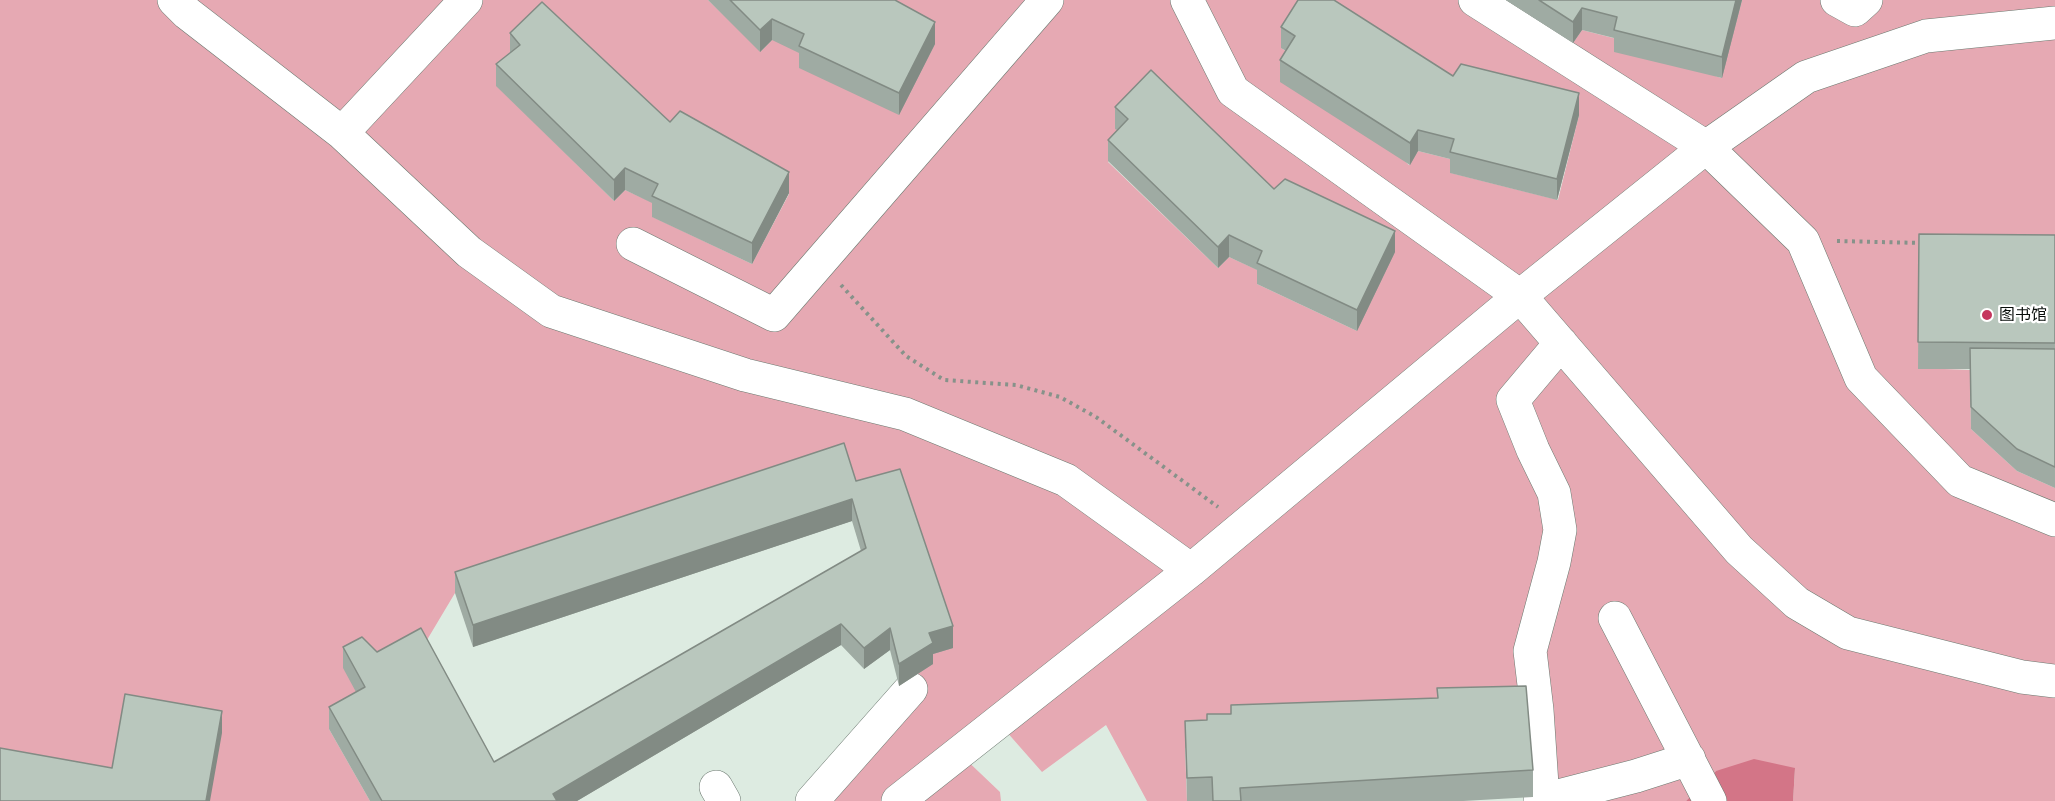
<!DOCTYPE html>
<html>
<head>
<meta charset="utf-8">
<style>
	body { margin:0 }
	canvas { display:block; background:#ddebe1 }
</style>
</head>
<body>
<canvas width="2055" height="801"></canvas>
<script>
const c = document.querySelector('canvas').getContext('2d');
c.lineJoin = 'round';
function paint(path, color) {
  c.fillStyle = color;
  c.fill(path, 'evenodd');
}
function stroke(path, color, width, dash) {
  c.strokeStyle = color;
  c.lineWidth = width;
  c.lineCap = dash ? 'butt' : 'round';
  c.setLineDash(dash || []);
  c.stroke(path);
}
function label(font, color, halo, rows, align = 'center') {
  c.font = font + ' Karla,"Noto Sans SC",sans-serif';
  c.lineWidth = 4.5;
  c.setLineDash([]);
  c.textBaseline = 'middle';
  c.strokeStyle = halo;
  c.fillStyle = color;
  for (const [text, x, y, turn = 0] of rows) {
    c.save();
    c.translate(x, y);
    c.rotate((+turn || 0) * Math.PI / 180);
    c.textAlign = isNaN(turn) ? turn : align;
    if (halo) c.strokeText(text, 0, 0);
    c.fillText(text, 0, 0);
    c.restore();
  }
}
const green = new Path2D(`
	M0,0H708L761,51L772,40L857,0H1506L1573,43L1582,30L1617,39L1721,78L1742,0H2055V262L1918,368L1970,370L1971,429L2017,471L2055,488V801H1793L1795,768L1716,771L1686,801H1540L1543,800L1185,748L1187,801H1147L1106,725L1042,772L998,722L959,753L1000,792L1001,801H812L898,702L900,490L455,593L421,650L365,708L329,729L370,801H210L112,789L0,769ZM1281,48L1579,115L1558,200L1451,173L1454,160L1418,151L1409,165L1295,57ZM496,85L789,194L752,264L653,217L658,205L625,190L614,201ZM1115,128L1357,331L1257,284L1262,272L1229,257L1218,268L1108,162L1128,141Z`);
const water = new Path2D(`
	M1754,759L1795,768L1793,801H1686L1716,771Z`);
const path = new Path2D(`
	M1837,241L1922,243
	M841,285L906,356L944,380L1016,385L1060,397L1096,417L1218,507`);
const minor = new Path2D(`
	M174,0L187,13L342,133L469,252L551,311L745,375L905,414L1066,480L1191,570
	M1187,0L1233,91L1520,296L1739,550L1797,603L1848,633L2022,677L2055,681
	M1475,0L1706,147L1803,241L1861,378L1960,481L2055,520
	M1837,0L1855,10L1866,0
	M342,133L466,0
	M633,244L774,315L1047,0
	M1615,618L1710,801
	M716,787L724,801
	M1543,800L1636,776L1689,759
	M812,801L911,689
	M898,801L1191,570L1520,296L1706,147L1806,77L1926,36L2055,23
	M1540,801L1543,800L1537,710L1530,651L1554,562L1560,530L1554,493L1533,450L1513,400L1561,343`);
const wall = new Path2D(`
	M708,0H895L935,44L899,115L799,68V53L772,40L760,52Z
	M1506,0H1742L1722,78L1614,52V38L1582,30L1573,43Z
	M1281,27L1453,76L1579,115L1557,200L1450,173V159L1418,151L1410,165L1280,82V60L1286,51L1281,48Z
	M510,33L670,122L789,193L752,264L652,217V203L625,190L614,201L496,86V64L510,53Z
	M1115,107L1395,252L1357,331L1257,284V270L1229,257L1218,268L1108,161V140L1117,130L1115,129Z
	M1919,234L2055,235V488L2017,471L1971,429L1970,369H1918Z
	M856,481L953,648L933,654V664L899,686L890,650L864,669L841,645L577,801H370L329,729V707L356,692L343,668V647L377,652L494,762L861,551L852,521L473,647L455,593V572Z
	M1185,721L1533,770V797L1463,801H1187Z`);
const shadedWall = new Path2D(`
	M1736,0H1742L1722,78V57Z
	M1582,8V30L1573,43V22Z
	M772,19V40L760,52V30Z
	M935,22V44L899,115V93Z
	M1579,93V115L1557,200V179Z
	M1418,130V151L1410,165V143Z
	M625,168V190L614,201V180Z
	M789,172V193L752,264V243Z
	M1395,231V252L1357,331V310Z
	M1229,235V257L1218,268V247Z
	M852,499V521L473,647V625Z
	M841,624V645L577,801H553V794Z
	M953,626V648L933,654V664L899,686V664L929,633Z
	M890,628V650L864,669V648Z
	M222,711V733L210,801H206Z`);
const building = new Path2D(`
	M730,0H895L935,22L899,93L799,46L804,34L772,19L760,30Z
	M1298,0H1334L1453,76L1461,64L1579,93L1557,179L1450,152L1454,139L1418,130L1410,143L1280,60L1295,36L1281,27Z
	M1539,0H1736L1722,57L1614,30L1617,17L1582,8L1573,22Z
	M542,2L670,122L680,111L789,172L752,243L652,196L658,184L625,168L614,180L496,64L520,45L510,33Z
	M1151,70L1274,189L1285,179L1395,231L1357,310L1257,263L1262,251L1229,235L1218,247L1108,140L1128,119L1115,107Z
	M1919,234L2055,235V343L1918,342Z
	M1970,348L2055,349V467L2017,449L1971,407Z
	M844,443L856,481L900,469L953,626L929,633L933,643L899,664L890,628L864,648L841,624L553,794L557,801H382L329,707L365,687L343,647L362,637L377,652L421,628L494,762L866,548L852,499L473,625L455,572Z
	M1526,686L1533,770L1240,788L1241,801H1213L1212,777L1187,778L1185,721L1207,720V714H1231V705L1438,698L1437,688Z
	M125,694L222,711L206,801H0V748L112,768Z`);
const markers = [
	[1987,315,6,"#c5365e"]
];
const poiNames = [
	["图书馆",1999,315]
];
paint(green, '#e6a9b3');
paint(water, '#d37587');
stroke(minor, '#6c7970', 34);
stroke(path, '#87928a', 4, [3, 4.5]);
stroke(minor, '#fff', 33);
paint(wall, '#9faba3');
paint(shadedWall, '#828b84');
paint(building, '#b9c7bd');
stroke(building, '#828b84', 1.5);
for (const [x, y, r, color] of markers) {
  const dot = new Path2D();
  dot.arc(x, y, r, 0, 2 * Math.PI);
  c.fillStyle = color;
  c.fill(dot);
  stroke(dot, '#fff', 2);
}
label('16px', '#080d0a', '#fff', poiNames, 'left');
</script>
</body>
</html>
